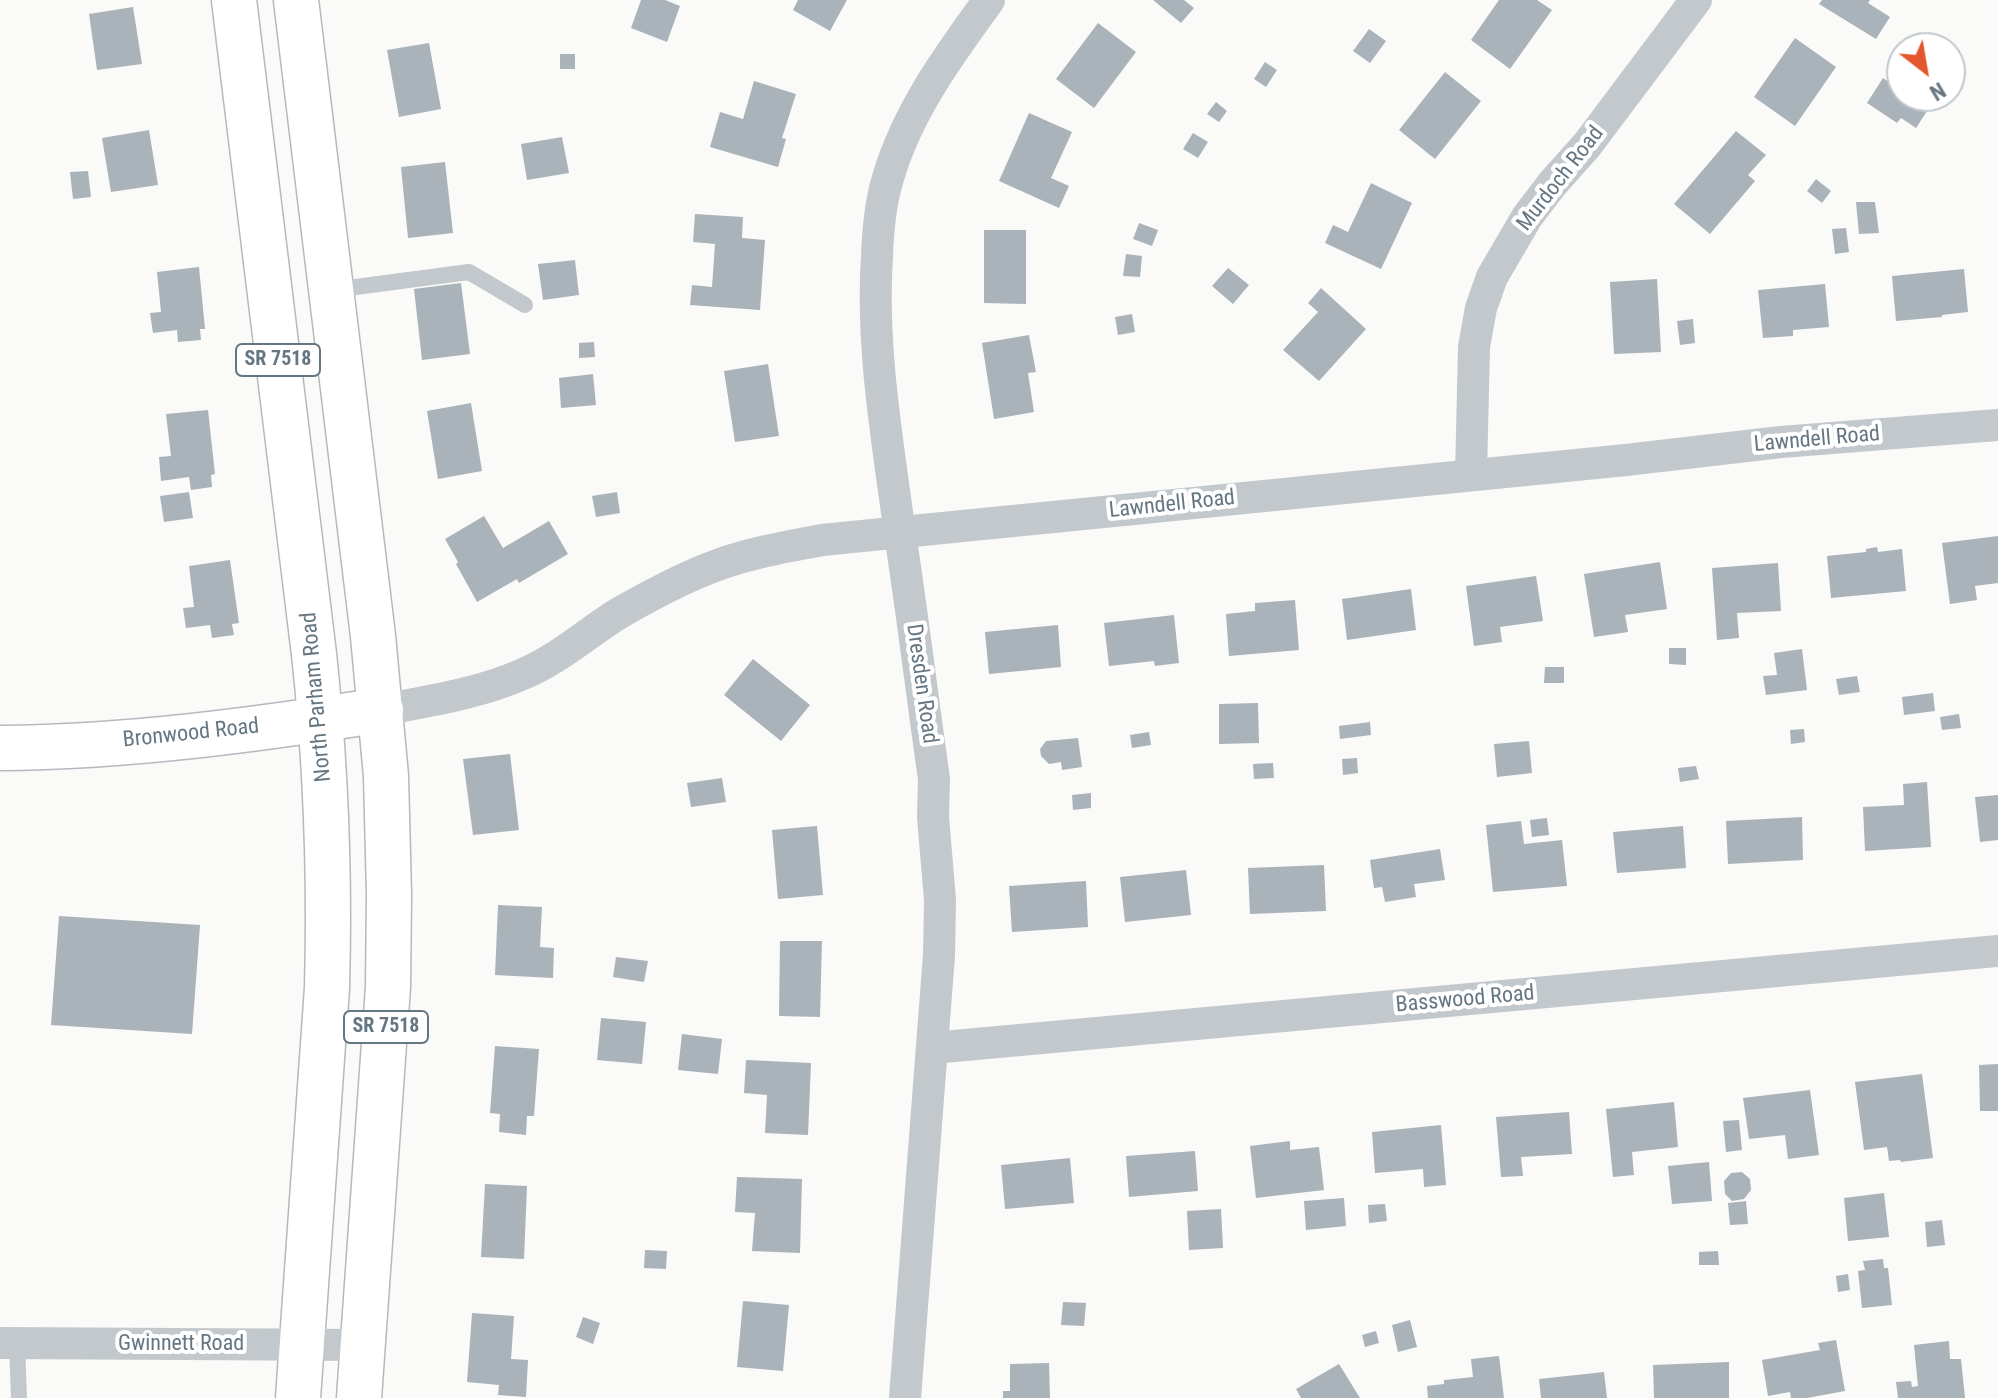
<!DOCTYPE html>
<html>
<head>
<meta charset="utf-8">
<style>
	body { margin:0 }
	#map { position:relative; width:1998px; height:1398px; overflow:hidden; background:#fafaf8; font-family:"Roboto Condensed",sans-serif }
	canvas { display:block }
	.north { position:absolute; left:1886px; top:32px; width:80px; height:80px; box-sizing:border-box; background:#fff; border:2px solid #c1c8cd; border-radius:50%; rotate:149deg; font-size:22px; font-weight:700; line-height:32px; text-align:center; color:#657683 }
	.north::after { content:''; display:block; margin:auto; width:28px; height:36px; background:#e4572e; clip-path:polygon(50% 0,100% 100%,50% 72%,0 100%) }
</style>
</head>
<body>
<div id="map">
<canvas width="1998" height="1398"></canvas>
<div class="north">N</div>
</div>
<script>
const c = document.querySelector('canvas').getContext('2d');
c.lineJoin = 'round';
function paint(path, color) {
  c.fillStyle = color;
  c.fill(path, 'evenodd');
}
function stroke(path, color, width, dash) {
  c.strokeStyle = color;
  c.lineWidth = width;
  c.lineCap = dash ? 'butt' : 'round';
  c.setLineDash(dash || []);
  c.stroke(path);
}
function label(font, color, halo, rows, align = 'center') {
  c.font = font + ' "Roboto Condensed",sans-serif';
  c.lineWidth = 8;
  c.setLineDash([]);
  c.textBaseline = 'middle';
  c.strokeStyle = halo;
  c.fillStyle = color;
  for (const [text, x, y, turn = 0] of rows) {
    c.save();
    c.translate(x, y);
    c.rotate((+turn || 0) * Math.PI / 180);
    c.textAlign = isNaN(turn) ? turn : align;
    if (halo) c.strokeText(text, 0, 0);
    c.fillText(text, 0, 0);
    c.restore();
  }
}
const building = new Path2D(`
	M641,0H665L680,6L667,42L631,28Z
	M798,0H847L830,31L793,10Z
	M1153,0H1184L1194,8L1181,23Z
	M1499,0H1537L1552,10L1510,69L1471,40Z
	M1822,0H1870L1868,3L1890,17L1876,39L1819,4Z
	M133,7L142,64L97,70L89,14Z
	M1098,23L1136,52L1094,108L1056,79Z
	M1369,29L1386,41L1370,63L1353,51Z
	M1795,38L1836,67L1795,126L1754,97Z
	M429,43L441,109L399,117L387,50Z
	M560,54H575V69H560Z
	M1265,62L1277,70L1266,87L1254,79Z
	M1445,72L1481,101L1435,159L1399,130Z
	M1883,78L1902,91V96H1910L1929,108L1916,128L1901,118L1897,123L1867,103Z
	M754,81L796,94L782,138L786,139L778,167L710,147L720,112L743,119Z
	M1216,102L1227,111L1219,122L1207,114Z
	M1029,113L1072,132L1051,178L1069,186L1059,208L999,181Z
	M149,130L158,185L111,192L102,138Z
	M1736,131L1766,155L1748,175L1755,181L1710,234L1674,204Z
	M1193,133L1208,142L1198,158L1183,149Z
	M562,137L569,173L527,180L521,144Z
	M445,162L453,233L408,238L401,167Z
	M88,171L91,197L73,199L70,172Z
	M1816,179L1831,191L1822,203L1807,191Z
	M1371,183L1412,203L1381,269L1325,243L1333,225L1348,232Z
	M1856,202H1875L1879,233L1859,234Z
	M695,214L743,217L742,238L765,240L760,310L690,305L692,285L712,287L715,244L693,242Z
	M1139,223L1158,230L1152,246L1133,239Z
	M1846,228L1849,252L1835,254L1832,229Z
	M984,230H1026V304L984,303Z
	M1126,254L1142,256L1140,277L1123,276Z
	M575,260L579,295L543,300L538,264Z
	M199,267L205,329H200L201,340L178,342L177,330L153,333L150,313L161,312L157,272Z
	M1228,268L1249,285L1233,304L1212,286Z
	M1964,269L1968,312L1942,315V317L1896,321L1892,276Z
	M1657,279L1661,352L1614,354L1610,282Z
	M461,283L470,354L422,360L414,289Z
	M1825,284L1829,327L1793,330V336L1763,338L1758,290Z
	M1321,288L1366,329L1319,381L1283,350L1318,312L1308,303Z
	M1132,314L1135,332L1118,335L1115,317Z
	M1693,319L1695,343L1680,345L1677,321Z
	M1029,335L1036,372L1028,373L1034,412L994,419L982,343Z
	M594,342L595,357L579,358V343Z
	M768,364L779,436L735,442L724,371Z
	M593,374L596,405L561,408L559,378Z
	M471,403L482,471L438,479L427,411Z
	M208,410L215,474L211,475L212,487L191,490L189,477L161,481L159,457L171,456L166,414Z
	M189,492L193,518L164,522L160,496Z
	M617,492L620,513L596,517L592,496Z
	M484,516L503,548L549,521L568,554L519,583L517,579L477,602L456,564L458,562L445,539Z
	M1998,536V583L1975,586L1977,600L1950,604L1942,543Z
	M1877,547L1878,552L1902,549L1906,591L1831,598L1827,556L1866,552V549Z
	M230,560L239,623L232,624L234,635L212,638L210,625L186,628L183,608L194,607L189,566Z
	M1660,562L1667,609L1625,615L1628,632L1594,637L1584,574Z
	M1778,563L1781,611L1737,613L1739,638L1717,640L1712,568Z
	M1536,576L1543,621L1500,627L1502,642L1474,646L1466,586Z
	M1411,589L1416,630L1347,640L1342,599Z
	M1295,600L1299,650L1229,656L1226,614L1255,611V603Z
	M1174,615L1179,663L1155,666L1154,661L1109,666L1104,623Z
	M1058,625L1061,667L989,674L985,632Z
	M1669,648H1686V665L1669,664Z
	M1802,649L1807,690L1766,695L1763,676L1777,675L1774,653Z
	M753,659L810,705L781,741L724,695Z
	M1545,667H1564V683H1544Z
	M1857,676L1860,692L1839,695L1836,679Z
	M1933,693L1935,711L1904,715L1902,697Z
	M1258,703L1259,743L1219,744V704Z
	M1959,714L1961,728L1942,730L1940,717Z
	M1370,722L1371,735L1340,739L1339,726Z
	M1804,729L1805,742L1791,744L1790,730Z
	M1149,732L1151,745L1132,748L1130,735Z
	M1078,738L1082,767L1062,770L1061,762L1049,764L1041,756L1040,749L1046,741Z
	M1529,741L1532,773L1497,777L1494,744Z
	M510,754L519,830L473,835L463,759Z
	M1357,758L1358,773L1343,775L1342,759Z
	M1273,763L1274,778L1254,779L1253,764Z
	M1696,766L1699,779L1680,782L1678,768Z
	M722,778L726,802L691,807L687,783Z
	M1927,782L1931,847L1865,851L1863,807L1904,805L1903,784Z
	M1091,793V808L1073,810L1072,795Z
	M1998,795V840L1980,842L1975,797Z
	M1802,817L1803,860L1728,864L1726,821Z
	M1547,818L1549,835L1532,837L1530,820Z
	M1521,821L1524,844L1562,840L1567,886L1493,892L1486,825Z
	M817,826L823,895L778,899L772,830Z
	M1683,826L1686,868L1617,873L1613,832Z
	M1440,849L1445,880L1414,884L1416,897L1385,902L1382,887L1374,888L1370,860Z
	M1324,865L1326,911L1250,914L1248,868Z
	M1186,870L1191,915L1125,922L1120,877Z
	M1086,881L1088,927L1012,932L1009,886Z
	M498,905L542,907L540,947L554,948L553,978L495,975Z
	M59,916L200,925L192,1034L51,1025Z
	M780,941H822L820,1017L779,1016Z
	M616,957L648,961L644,982L613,977Z
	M601,1018L646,1022L642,1064L597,1060Z
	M682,1034L722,1039L718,1074L678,1070Z
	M495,1046L539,1049L534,1116H527L526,1135L499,1132L500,1114L490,1113Z
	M746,1060L811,1063L808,1135L765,1133L767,1095L744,1093Z
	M1998,1064V1111H1980L1979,1065Z
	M1922,1074L1933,1158L1901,1162L1900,1160L1889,1161L1887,1147L1864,1150L1855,1082Z
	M1810,1090L1819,1155L1788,1159L1785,1135L1749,1139L1743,1098Z
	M1674,1102L1678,1147L1632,1152L1634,1175L1613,1177L1606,1109Z
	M1569,1112L1572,1154L1521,1157L1523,1176L1501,1177L1496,1117Z
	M1739,1120L1742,1150L1726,1152L1723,1121Z
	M1441,1125L1446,1185L1424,1187L1423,1169L1375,1173L1372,1132Z
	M1290,1141V1150L1319,1147L1324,1190L1256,1198L1250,1146Z
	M1195,1151L1198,1191L1129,1197L1126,1156Z
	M1070,1158L1074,1203L1005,1209L1001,1165Z
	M1709,1162L1712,1201L1672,1204L1668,1166Z
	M1742,1172L1750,1179L1751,1190L1744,1199L1732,1201L1725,1194L1724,1181L1731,1173Z
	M737,1177L802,1179L800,1253L752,1251L755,1213L735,1212Z
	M485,1184L527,1186L524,1259L481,1257Z
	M1884,1193L1889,1237L1848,1241L1844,1198Z
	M1344,1198L1346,1226L1306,1230L1304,1201Z
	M1746,1201L1748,1224L1730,1225L1728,1203Z
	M1385,1204L1387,1221L1369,1223L1368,1205Z
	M1221,1209L1223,1248L1189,1250L1187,1211Z
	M1942,1220L1945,1245L1927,1247L1925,1222Z
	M645,1250L667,1251L666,1269L644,1268Z
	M1718,1251L1719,1265H1699V1252Z
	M1883,1259L1884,1268H1888L1892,1305L1862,1308L1858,1271L1865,1270L1863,1261Z
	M1848,1274L1850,1290L1838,1292L1836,1276Z
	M743,1301L789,1305L783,1371L737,1367Z
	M1063,1302L1086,1303L1084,1326L1061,1325Z
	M472,1313L514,1316L511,1359L528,1360L526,1397L498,1395L499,1385L467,1382Z
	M583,1317L600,1323L593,1344L576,1337Z
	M1410,1320L1417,1347L1398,1352L1392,1325Z
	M1376,1331L1379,1343L1365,1347L1362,1335Z
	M1836,1340L1845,1391L1807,1398H1791L1790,1392L1768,1396L1762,1360L1820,1350L1818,1343Z
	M1949,1341L1950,1359H1961L1965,1398H1898L1896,1382L1911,1381L1912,1387L1918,1386L1914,1345Z
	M1499,1356L1504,1398H1428L1427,1386L1444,1384V1380L1473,1377L1471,1359Z
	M1729,1362V1398H1654L1653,1365Z
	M1049,1363L1050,1398H1003V1391H1010V1364Z
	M1339,1364L1360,1398H1301L1296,1389Z
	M1604,1372L1607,1398H1541L1539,1379Z`);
const lane = new Path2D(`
	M333,290L469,272L525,305
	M17,1343L19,1398`);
const street = new Path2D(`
	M1471,475L1474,347L1481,308L1492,277L1527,217L1553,183L1587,145L1696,0
	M381,710C428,701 478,694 523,674C559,659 588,632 621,612C651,595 682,578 715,566C749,553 786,547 822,540L1626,460L1781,442L1998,425
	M932,1048L1998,951
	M0,1343L362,1345
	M905,1398L939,955L940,900L933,817L934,779C922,695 912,611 899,527C887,437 871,347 877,256C878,230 880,203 888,178C907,112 949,55 989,0`);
const secondary = new Path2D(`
	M0,748C127,747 255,730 381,710`);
const highway = new Path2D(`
	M234,0L314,654C326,765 330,877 327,988L298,1398
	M296,0L373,636L386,776L389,895L388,987L359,1398`);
const shields = [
	[278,360,84],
	[386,1027,84]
];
const shieldNames = [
	["SR 7518",278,360],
	["SR 7518",386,1027]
];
const streetNames = [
	["Murdoch Road",1561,179,-52],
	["Lawndell Road",1817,440,-5],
	["Lawndell Road",1172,505,-6],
	["Dresden Road",921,684,82],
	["North Parham Road",317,697,-95],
	["Bronwood Road",191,734,-6],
	["Basswood Road",1465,1000,-5],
	["Gwinnett Road",181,1344]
];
paint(building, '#aab3b9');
stroke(secondary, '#b3babf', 47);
stroke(highway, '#b4b9bd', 47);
stroke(lane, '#c3c8cc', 16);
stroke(street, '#c3c8cc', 32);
stroke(secondary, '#fff', 44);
stroke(highway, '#fff', 44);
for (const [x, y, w] of shields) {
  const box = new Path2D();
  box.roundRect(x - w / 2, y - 16, w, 32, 6);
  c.fillStyle = '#fff';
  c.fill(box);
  stroke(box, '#657683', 2);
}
label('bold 20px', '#657683', null, shieldNames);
label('22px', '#657683', '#fff', streetNames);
</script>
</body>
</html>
